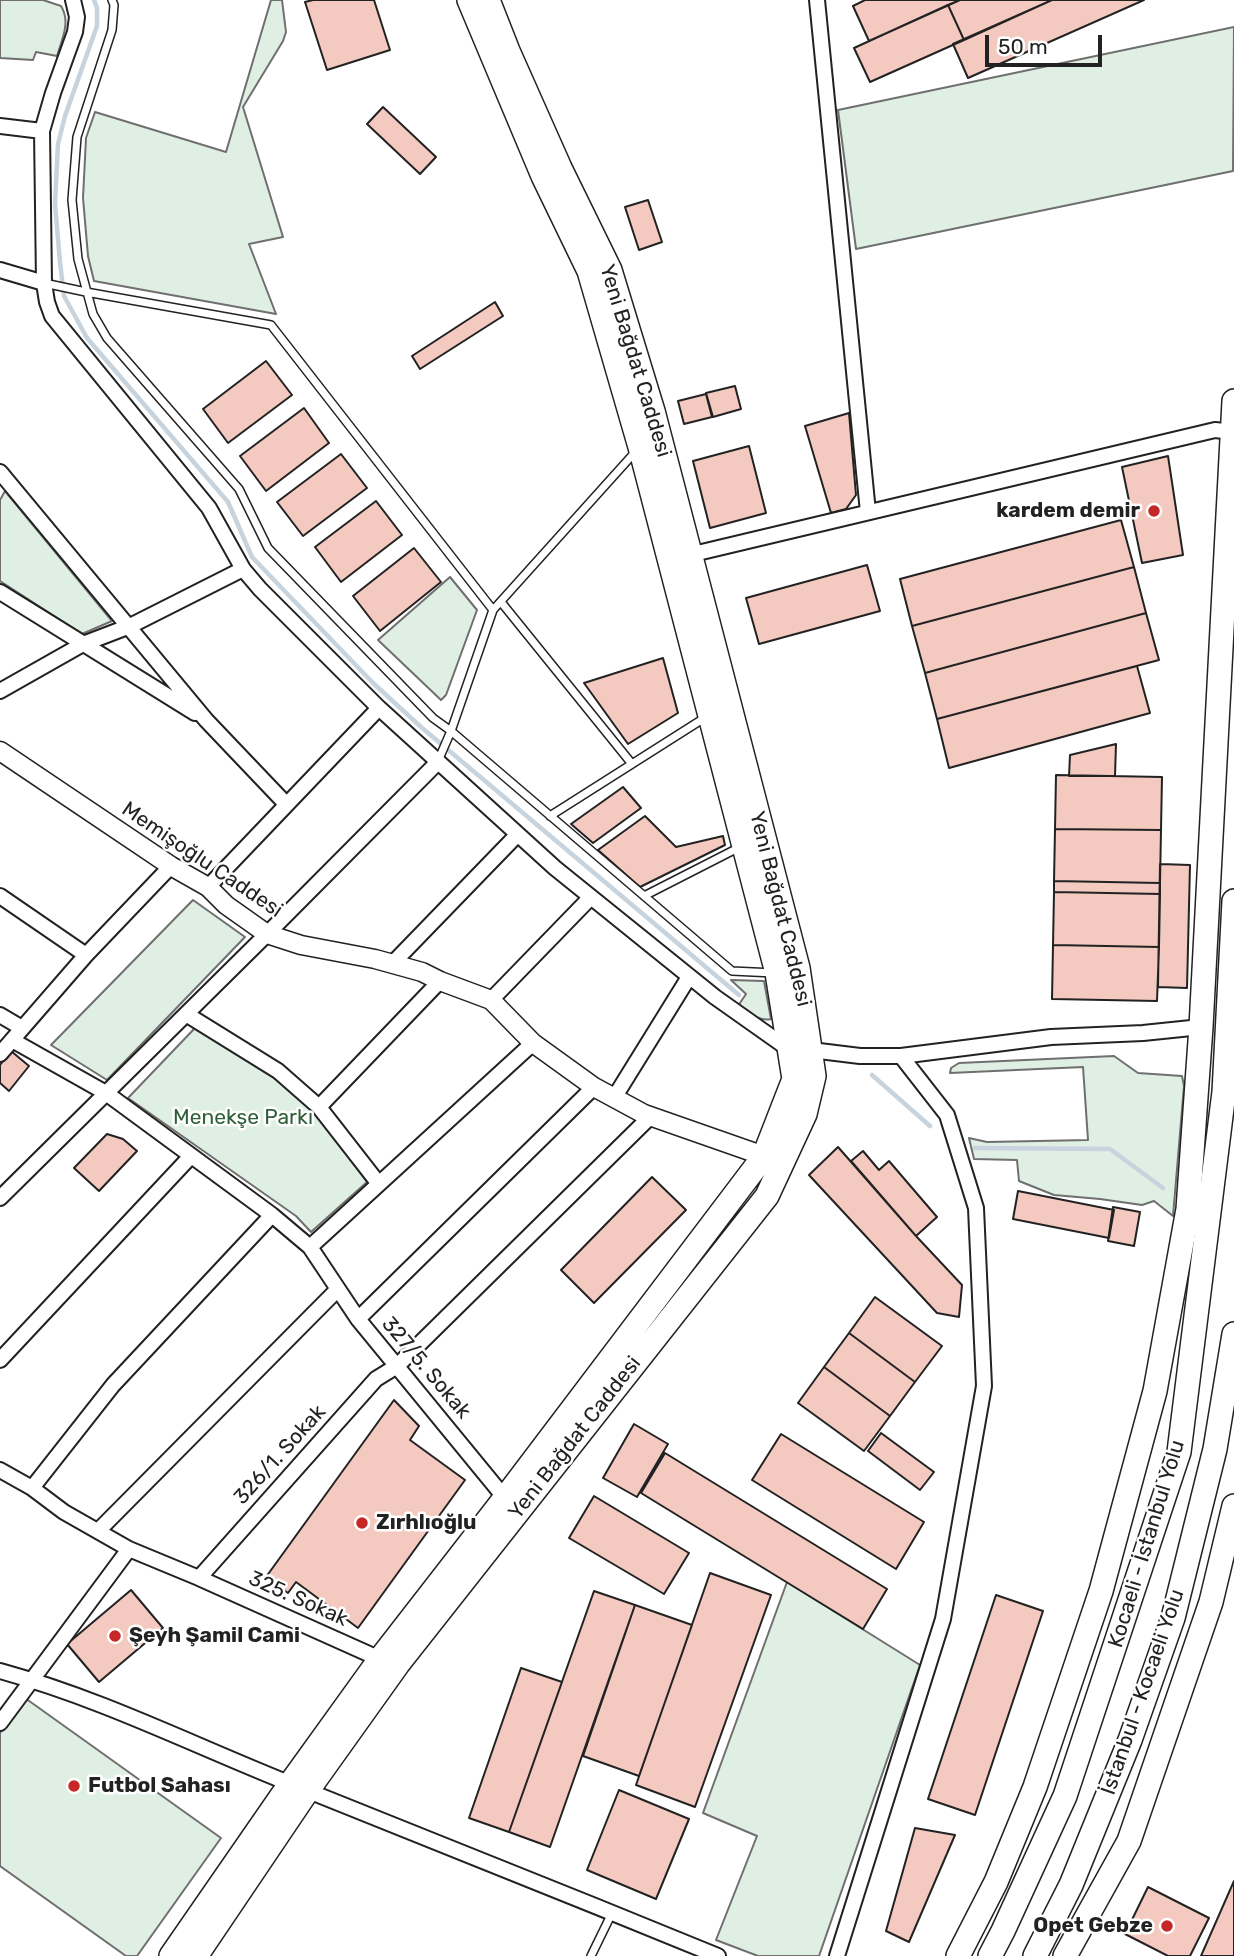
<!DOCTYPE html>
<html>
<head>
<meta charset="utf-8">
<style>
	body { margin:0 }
	#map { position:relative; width:1234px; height:1956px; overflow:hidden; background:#fff; font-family:Rubik,sans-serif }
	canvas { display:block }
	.scale { position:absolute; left:985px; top:35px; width:117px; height:32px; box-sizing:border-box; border:4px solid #222; border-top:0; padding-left:9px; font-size:21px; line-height:24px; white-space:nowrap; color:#222; -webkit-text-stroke:5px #fff; paint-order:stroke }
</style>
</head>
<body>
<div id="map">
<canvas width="1234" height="1956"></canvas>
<div class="scale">50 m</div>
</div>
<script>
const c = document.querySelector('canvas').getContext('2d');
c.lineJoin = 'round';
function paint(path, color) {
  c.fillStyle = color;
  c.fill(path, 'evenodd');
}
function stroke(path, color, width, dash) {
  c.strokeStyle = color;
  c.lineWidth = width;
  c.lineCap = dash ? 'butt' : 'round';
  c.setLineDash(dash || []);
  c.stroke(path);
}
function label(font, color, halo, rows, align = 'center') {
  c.font = font + ' Rubik,sans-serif';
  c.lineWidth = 5;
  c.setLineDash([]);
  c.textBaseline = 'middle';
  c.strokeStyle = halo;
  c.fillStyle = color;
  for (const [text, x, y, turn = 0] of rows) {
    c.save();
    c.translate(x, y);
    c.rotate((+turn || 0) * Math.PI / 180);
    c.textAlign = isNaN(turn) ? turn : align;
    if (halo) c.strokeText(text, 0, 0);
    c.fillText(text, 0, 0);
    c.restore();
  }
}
const green = new Path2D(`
	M0,0H43L61,6C71,22 62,39 57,56L36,52L33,60L0,58Z
	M271,0H282L286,32L283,41L243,107L283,237L249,244L276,314L94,281L88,256L83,198L86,138L95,112L226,152Z
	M1234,27L1233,171L856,249L838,110Z
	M5,491L112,621L82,634L0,581V500Z
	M450,577L477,610L446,695L441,700L378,640Z
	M193,900L245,937L107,1080L51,1045Z
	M731,980L764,981L771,1019C759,1022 748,1012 738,1006L746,994Z
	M195,1028L273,1077L315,1112L367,1182L311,1232L296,1216L128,1098Z
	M1114,1056L1138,1073L1182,1076L1184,1086L1173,1216L1154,1201L1142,1205L1100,1199L1054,1195L1019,1181L1017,1160L974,1159L969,1138L987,1142L1088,1140L1083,1067L950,1073L951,1068L959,1063Z
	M787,1582L920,1665L819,1956H758L716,1940L757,1836L703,1813Z
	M25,1698L221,1838L137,1956H126L0,1866V1733Z`);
const stream = new Path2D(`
	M94,0L97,8V26L65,116L58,144L55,204L60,262L64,296L87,338L228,502L252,557L373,683L421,727L739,995
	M872,1075L930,1126
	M975,1148L1110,1149L1163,1188`);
const building = new Path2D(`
	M313,0H374L390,50L327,70L305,2Z
	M865,0H960L869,41L853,6Z
	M960,0H1052L964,40L948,5Z
	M1052,0H1144L968,78L953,44Z
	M948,5L964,40L870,82L854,48Z
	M383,107L436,157L420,174L367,124Z
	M648,200L662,242L639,250L625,207Z
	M495,302L503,316L420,369L412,356Z
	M266,361L292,395L228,443L203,409Z
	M735,386L741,409L713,417L706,393Z
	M706,394L712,417L684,424L678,401Z
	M304,408L329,443L266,491L240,456Z
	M849,413L856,495L846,509L831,513L805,426Z
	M749,446L766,513L710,528L693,461Z
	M341,454L367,488L303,536L277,502Z
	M1168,456L1183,555L1142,563L1122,467Z
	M376,501L402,535L341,582L315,547Z
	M1121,520L1134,567L912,626L900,579Z
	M414,548L441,582L380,631L353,596Z
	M867,565L880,611L759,644L746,598Z
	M1134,567L1146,613L925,673L912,626Z
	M1146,613L1159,660L937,719L925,673Z
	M663,658L678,713L628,744L584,683Z
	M1137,666L1150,713L949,768L937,719Z
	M1116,744L1115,776H1069L1070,755Z
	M1056,775L1162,777L1161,830L1055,829Z
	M623,787L641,808L593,843L571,824Z
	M645,816L676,847L723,836L725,845L640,887L598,850Z
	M1055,829L1161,830L1160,883L1054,881Z
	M1160,864L1190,865L1187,988L1158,987Z
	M1054,881L1160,883V894L1054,892Z
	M1054,892L1160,894L1159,947L1053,945Z
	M1053,945L1159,947L1157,1001L1052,999Z
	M11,1051L29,1066L9,1091L0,1083V1065Z
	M107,1134L123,1139L137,1151L99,1191L74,1168Z
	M838,1147L916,1236L962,1285L959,1317L937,1313L809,1175Z
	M863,1151L879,1170L889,1161L937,1217L916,1236L851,1161Z
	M652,1177L686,1210L594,1303L561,1270Z
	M1018,1191L1114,1210L1109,1238L1013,1219Z
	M1113,1207L1140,1212L1134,1246L1108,1241Z
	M875,1297L942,1346L915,1382L849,1333Z
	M849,1333L915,1382L890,1416L824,1367Z
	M824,1367L890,1416L864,1451L798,1403Z
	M394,1400L419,1426L410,1440L465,1480L358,1628L296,1582L288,1593L266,1577Z
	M634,1424L668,1444L637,1497L603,1478Z
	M881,1433L934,1472L920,1490L868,1451Z
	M781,1434L924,1522L896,1569L752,1480Z
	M665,1453L887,1589L863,1629L641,1493Z
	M594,1496L689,1553L664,1594L569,1538Z
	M710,1573L771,1595L695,1807L636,1785Z
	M131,1590L163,1628L99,1682L67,1644Z
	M594,1591L635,1605L550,1847L509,1832Z
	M996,1595L1043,1611L975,1815L928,1799Z
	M635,1605L692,1625L639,1776L583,1756Z
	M521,1668L562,1682L509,1832L469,1818Z
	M619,1790L689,1819L656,1899L587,1870Z
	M915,1828L955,1835L909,1942L886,1931Z
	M1234,1881V1956H1201Z
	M1148,1887L1209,1918L1190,1956H1168L1125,1934Z`);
const service = new Path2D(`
	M112,0L114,5L112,30L77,137L72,200L78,259L93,314L107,338L239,489L268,548L433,718L451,731L732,971L774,973
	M44,283L86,292L271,325L493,610
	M501,602L632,764
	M438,761L451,731L493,610L637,450
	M550,816L706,717
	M644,896L740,847
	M591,1956L612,1913`);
const minor = new Path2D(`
	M817,0L868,512
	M0,126L42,131
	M0,270L44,283L47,302L52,316L209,508L243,569L260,589L379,708L555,868L715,997L790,1050H811L860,1056H901L1051,1037L1143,1033L1201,1027
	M44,283L42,131L53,93L75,32L77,17L73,0
	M0,472L206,720L286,804
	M689,555L1215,430L1233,432
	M0,592L195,713
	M0,691L83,644L130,626L243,569
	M208,887L379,708
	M0,896L86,955
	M393,963L517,835
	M491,1000L590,898
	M186,1014L278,1071L319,1107L379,1184
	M0,1015L22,1028
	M12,1040L106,1093L272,1215L310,1247L358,1319L509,1503
	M0,1054L86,955L171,866
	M614,1098L689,977
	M319,1107L440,981
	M0,1198L267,934L438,762
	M310,1247L533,1043
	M358,1319L594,1087
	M0,1360L191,1156
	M0,1470L32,1488L64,1512L129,1549L199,1578L380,1659
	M32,1488L113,1385L272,1215
	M98,1531L337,1290
	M199,1578L376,1379L397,1366L651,1116
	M0,1671C102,1699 193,1745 291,1784C434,1841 576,1898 718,1956
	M0,1723L129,1549
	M837,1956L943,1619L984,1386L976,1208L947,1115L901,1056`);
const tertiary = new Path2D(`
	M0,751L171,866L208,887L226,905L267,934L301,945L375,959L422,972L440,981L491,1000L533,1043L594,1087L644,1114L764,1156`);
const primary = new Path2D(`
	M171,1956L290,1784L380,1659L505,1498L764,1156L794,1079L777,973L640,447L589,271L543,176L469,0
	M196,1956L308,1790L398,1664L767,1196L805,1114L814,1076L798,968L653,411L610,270L560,168L508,51L488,0
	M958,1956L996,1882L1035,1787L1101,1591L1155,1391L1188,1209L1201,1027L1234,401
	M1065,1956L1129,1841L1211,1602L1234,1506`);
const trunk = new Path2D(`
	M990,1956L1003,1931L1065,1796L1179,1452L1224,1092L1234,901
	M1035,1956L1071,1885L1130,1740L1173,1618L1215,1449L1234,1334`);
const markers = [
	[1154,511,7,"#c62828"],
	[362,1523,7,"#c62828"],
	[115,1636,7,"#c62828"],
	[74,1786,7,"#c62828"],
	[1167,1926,7,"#c62828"]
];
const streetNames = [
	["Yeni Bağdat Caddesi",635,361,73],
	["Memişoğlu Caddesi",202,860,34],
	["Yeni Bağdat Caddesi",780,909,76],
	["327/5. Sokak",426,1368,50],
	["Yeni Bağdat Caddesi",575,1438,-52],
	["326/1. Sokak",280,1455,-48],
	["Kocaeli - İstanbul Yolu",1147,1544,-73],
	["325. Sokak",298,1599,24],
	["İstanbul - Kocaeli Yolu",1143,1692,-71]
];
const poiNames = [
	["kardem demir",1140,511,"right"],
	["Zırhlıoğlu",376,1523],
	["Şeyh Şamil Cami",129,1636],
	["Futbol Sahası",88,1786],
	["Opet Gebze",1153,1926,"right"]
];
const parkNames = [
	["Menekşe Parkı",243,1118]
];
paint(green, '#e0efe3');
stroke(green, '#6f6f6f', 2);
stroke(stream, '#c7d3dd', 4.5);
paint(building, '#f3c9c0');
stroke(building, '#222', 2);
stroke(service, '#222', 10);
stroke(minor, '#222', 18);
stroke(tertiary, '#222', 21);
stroke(primary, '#222', 26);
stroke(trunk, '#222', 26);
stroke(service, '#fff', 7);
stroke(minor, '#fff', 14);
stroke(tertiary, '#fff', 18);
stroke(primary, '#fff', 23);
stroke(trunk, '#fff', 23);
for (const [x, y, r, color] of markers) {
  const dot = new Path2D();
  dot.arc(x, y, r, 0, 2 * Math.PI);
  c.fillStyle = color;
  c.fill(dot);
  stroke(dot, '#fff', 2.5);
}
label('21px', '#222', '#fff', streetNames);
label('bold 21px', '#222', '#fff', poiNames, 'left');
label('21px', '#2f5e38', '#fff', parkNames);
</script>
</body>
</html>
